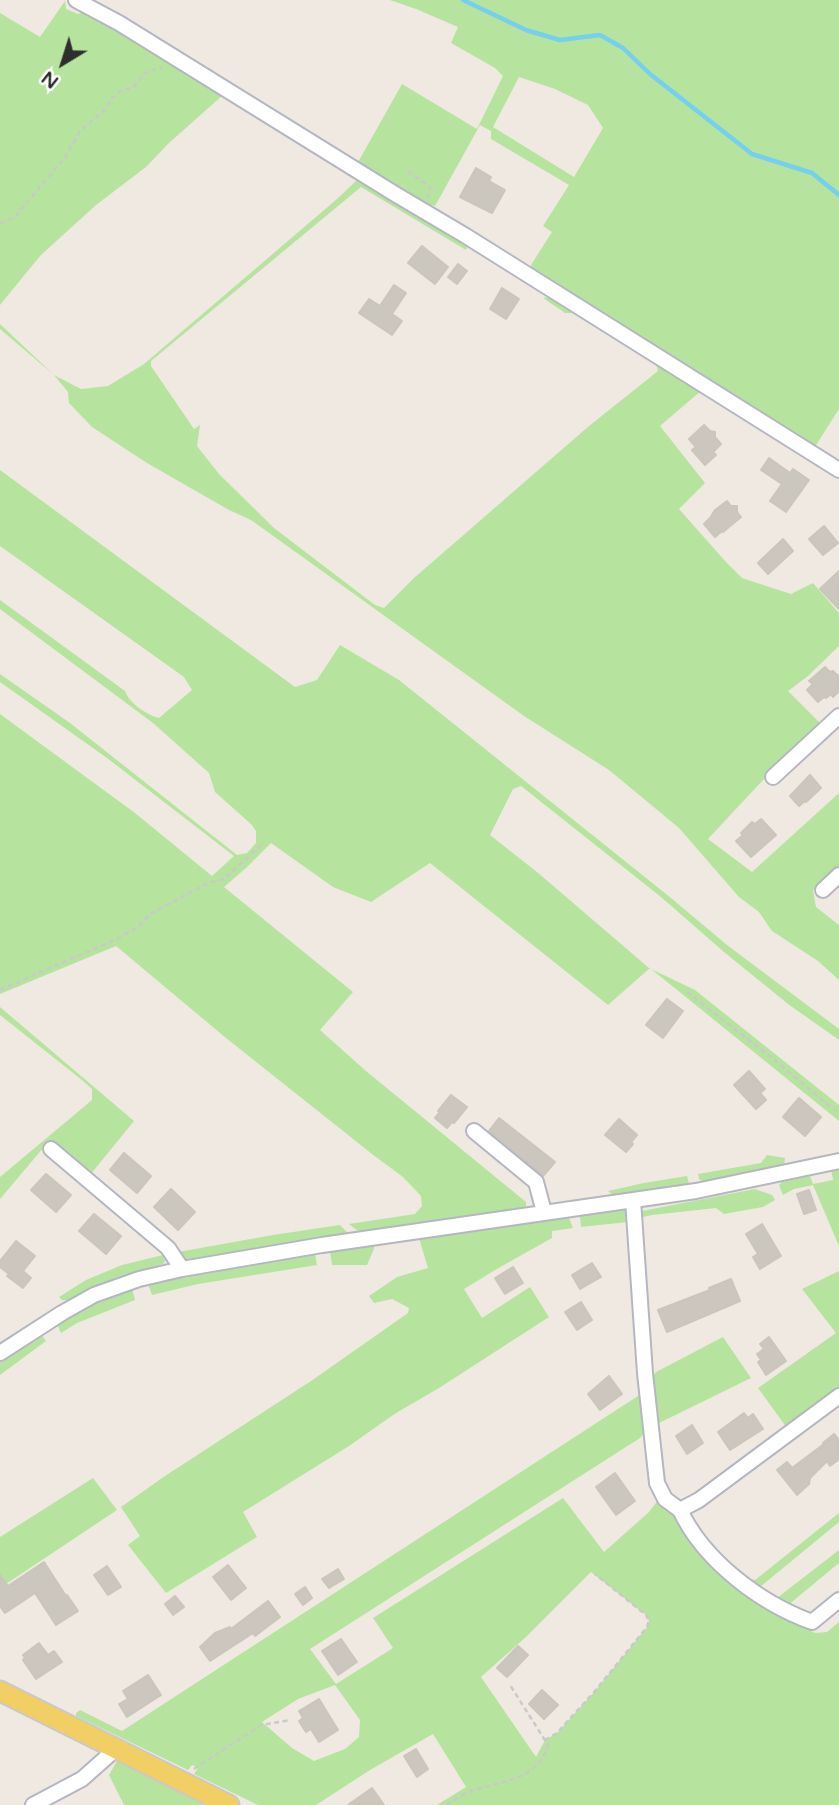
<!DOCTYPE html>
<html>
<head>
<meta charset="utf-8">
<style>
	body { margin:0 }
	#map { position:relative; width:839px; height:1805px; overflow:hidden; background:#efe9e1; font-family:"Varela Round",sans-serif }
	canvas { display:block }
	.north { position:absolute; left:28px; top:28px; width:70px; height:70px; -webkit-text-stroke:5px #fff; paint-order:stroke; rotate:218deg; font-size:19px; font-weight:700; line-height:28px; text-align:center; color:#2e2e2e }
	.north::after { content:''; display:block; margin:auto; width:24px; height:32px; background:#2e2e2e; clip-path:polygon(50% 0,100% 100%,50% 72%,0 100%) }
</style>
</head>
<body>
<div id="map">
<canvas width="839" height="1805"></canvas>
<div class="north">N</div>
</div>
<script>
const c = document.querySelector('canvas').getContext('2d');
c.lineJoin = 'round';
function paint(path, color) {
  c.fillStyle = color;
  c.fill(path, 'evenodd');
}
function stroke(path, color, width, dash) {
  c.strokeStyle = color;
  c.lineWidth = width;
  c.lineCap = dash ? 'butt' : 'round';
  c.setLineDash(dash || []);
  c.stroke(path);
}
const green = new Path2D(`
	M390,0H839V409L813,450L534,273L531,265L552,232L543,226L569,185L491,139V131L480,125L435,206L417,201L357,164L402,84L477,129L503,76L495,68L451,43L458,27L416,9ZM519,77L555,89L588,105L603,128L574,177L493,127Z
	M65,1L66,9L78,14L89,10L468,243L466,250L361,187L151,361V366L194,429L200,425L197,446L219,474L274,528L375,605L384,608L414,578L589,426L658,371L656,364L575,313H565L543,298L550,297L702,390L660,426L705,483L679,509L726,562L742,578L791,594L813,583L839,613V646L808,676L788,691L823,726L763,780L708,839L752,872L839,793V866L813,890L816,907L839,925V980L818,961L772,931L759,912L739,897L679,828L609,770L524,716L251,520L229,510L147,463L92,427L69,403L68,392L54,375L0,329V324L54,375L81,389L108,386L144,364L337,199L357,180L223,95L169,143L146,167L96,205L40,256L0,305V13L40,37Z
	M0,470L295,687L317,680L340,645L399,680L671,898L727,945L839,1029V1040L788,1004L724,952L661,897L521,786L513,789L490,835L537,872L649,968L695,990L839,1105V1121L650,968L608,1005L430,863L371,902L333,887L271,843L246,868L224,887L353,992L320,1030L366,1071L526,1202V1207L363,1232L358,1231L349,1224L415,1214L422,1206L421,1196L403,1177L372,1154L226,1038L116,946L0,994V714L135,813L212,876L234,856L107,758L0,682V674L70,723L237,855L247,853L256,843V831L252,825L215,792L209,773L153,723L0,609V600L125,691C129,703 147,715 159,718L192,690L184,677L0,546Z
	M0,1007L134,1121L90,1175L49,1141L0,1199V1177L92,1100V1089L82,1080L0,1015Z
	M767,1155L785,1158L784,1167L705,1184L699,1179L698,1174L761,1163Z
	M839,1168V1246L813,1185L794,1189L783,1195L779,1185L782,1182L810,1176L813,1184L833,1180L831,1169Z
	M687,1176L690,1187L613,1195L608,1191L644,1183Z
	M755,1189L772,1195L775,1200L763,1207L724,1214L716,1208L652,1215L643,1217L640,1226L639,1214L642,1211Z
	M623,1209L627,1213L628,1222L581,1227L580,1217L583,1215Z
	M566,1217L569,1218L573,1228L552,1231V1238L495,1270L464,1289L482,1318L530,1287L549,1317L439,1388L396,1413L349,1446L243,1512L257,1537L166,1593L128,1545L140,1536L121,1507L165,1476L311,1381L408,1313L409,1308L392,1299L374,1303L369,1296L397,1277L428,1268L419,1238L470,1228Z
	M340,1225L349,1234L184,1261L178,1252L273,1235Z
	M374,1243V1249L367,1265H332L330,1251Z
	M315,1253L317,1265L198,1284L152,1295L148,1284L191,1273Z
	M163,1255L165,1261L163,1264L117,1277L69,1300H62L59,1297L86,1280L122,1265Z
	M839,1271V1389L787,1428L758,1388L836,1333L802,1289Z
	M132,1288L135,1300L77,1323L61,1333L57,1324C81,1309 105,1298 132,1288Z
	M41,1334L46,1341L0,1375V1361Z
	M723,1337L751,1378L657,1424L651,1378L656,1372Z
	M641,1394L646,1431L640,1438L310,1649L336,1684L393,1648L373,1618L563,1498L604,1552L649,1512L658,1500L668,1507L739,1585L793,1623L815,1633L827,1632L839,1622V1805H437L466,1787L433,1734L370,1770L316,1805H258L194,1774L198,1768L192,1765L188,1770L76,1716V1713L80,1710L122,1731ZM591,1572L646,1615L649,1621L647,1627L595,1691L557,1733L545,1740L536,1757L481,1677L526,1637ZM335,1685L360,1720L359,1737L345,1749L314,1761L292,1748L262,1722L298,1699Z
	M93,1478L117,1510L0,1588V1537Z
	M839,1513V1522L760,1587L742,1578L755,1580Z
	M839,1550V1563L787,1606L777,1598Z
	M117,1761L204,1805H124L109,1775Z`);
const stream = new Path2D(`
	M463,0L526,30L560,40L600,35L623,48L650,74L752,154L812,173L839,195`);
const building = new Path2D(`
	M476,168L491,177L489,181L505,190L492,213L460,197Z
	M422,246L448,267L435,284L408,263Z
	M458,264L467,271L457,284L448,277Z
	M394,285L406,293L392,314L402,321L392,335L359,313L369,299L380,306Z
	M502,288L519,299L506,319L490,309Z
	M704,425L710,431L715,432V437L721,444L713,452L716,455L705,465L692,450L696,447L689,439Z
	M769,458L790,473L793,469L809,480L786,512L770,501L782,484L761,470Z
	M727,501L731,506H737V512L741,517L723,532L722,531L715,537L704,524L710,518L715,510Z
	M824,526L838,543L823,555L809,539Z
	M783,539L793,551L768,574L758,563Z
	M839,571V609L820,589Z
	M825,667L830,672L833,671L838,676L839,691L833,697L831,694L826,698L824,697L818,702L807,690L813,684L809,681Z
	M810,775L821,788L806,802L805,801L799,806L790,796Z
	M761,819L776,835L751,857L736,841L743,835L741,833L752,822L755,824Z
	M667,999L683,1011L663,1038L646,1025Z
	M749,1071L765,1089L760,1093L766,1100L756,1109L734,1085Z
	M451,1095L467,1107L454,1123L452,1122L447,1128L435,1118L440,1112L438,1111Z
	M799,1098L821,1117L805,1136L783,1117Z
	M499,1118L555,1162L543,1176L489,1131Z
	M619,1119L637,1135L631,1142L633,1144L626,1152L605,1135Z
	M124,1153L151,1176L137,1193L110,1170Z
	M46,1174L71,1195L56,1212L31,1190Z
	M171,1189L195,1212L178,1230L154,1207Z
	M809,1190L816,1210L804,1214L797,1194Z
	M94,1214L121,1236L106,1254L79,1231Z
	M762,1224L781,1256L760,1269L753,1257L758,1254L746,1234Z
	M16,1241L35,1256L23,1271L31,1278L23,1288L7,1276L9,1274L0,1267V1261Z
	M592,1263L601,1277L580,1289L572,1275Z
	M513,1267L523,1283L505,1294L495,1278Z
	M731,1279L740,1301L667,1332L658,1310L710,1290L709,1288Z
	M581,1302L592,1320L577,1330L565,1312Z
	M769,1337L786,1361L766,1375L758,1362L761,1360L757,1354L764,1349L760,1344Z
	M609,1376L622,1394L600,1410L588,1394Z
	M744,1413L748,1418L753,1414L763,1429L730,1450L718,1432Z
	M692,1425L703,1443L687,1454L676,1436Z
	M834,1434L839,1440V1459L830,1466L827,1461L810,1478L809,1484L797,1495L777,1470L787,1462L792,1468L824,1444L823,1443Z
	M615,1473L635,1501L616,1515L596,1487Z
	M44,1562L66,1596L67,1595L78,1611L56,1625L35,1593L5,1613L0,1606V1575L8,1586Z
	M228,1565L246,1588L231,1600L213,1577Z
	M107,1566L121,1587L108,1595L94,1575Z
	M338,1569L344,1579L329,1588L322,1579Z
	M305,1587L312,1598L303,1605L295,1594Z
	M175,1596L184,1607L173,1615L165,1604Z
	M268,1601L280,1617L255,1636L253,1633L210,1661L200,1647L215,1633L230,1627L231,1629Z
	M341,1639L357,1662L338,1675L322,1651Z
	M39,1643L48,1655L54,1651L62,1662L36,1679L23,1660L25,1658L23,1655Z
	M518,1646L528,1655L507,1677L497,1668Z
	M148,1675L161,1695L127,1717L119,1704L128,1699L123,1691Z
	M542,1690L558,1705L544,1719L529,1704Z
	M319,1699L338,1730L319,1742L311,1729L306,1732L299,1721L303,1718L299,1711Z
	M416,1749L428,1769L417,1777L404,1756Z
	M372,1788L384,1805H348Z`);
const path = new Path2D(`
	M408,171L430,187L428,198
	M0,223L14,218L65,157L80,131L106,109L111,99L122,90L133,88L145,73L162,67
	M0,990L117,939L139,926L150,914L208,883L224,879L263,843
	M687,992L772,1058L839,1114
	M545,1740L557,1733L595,1691L647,1627L649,1621L646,1615L595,1574
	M194,1769L261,1725L291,1720
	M447,1805C453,1801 460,1796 466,1793C497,1780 536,1784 548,1745L510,1685`);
const minor = new Path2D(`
	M76,0L119,23L395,194L466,236L839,470
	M773,777L839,716
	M823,890L839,875
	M474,1131L536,1182L544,1212
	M51,1149L168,1248L182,1269
	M633,1200L645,1373L657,1483L665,1499L680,1510L699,1500L839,1396
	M0,1353L62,1313L94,1295L139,1279L182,1269L322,1245L696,1191L839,1161
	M680,1510C704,1561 760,1603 812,1622L839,1600
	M33,1805L82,1779L117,1748`);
const major = new Path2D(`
	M0,1691L229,1805`);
paint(green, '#b6e49e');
stroke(stream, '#75cfef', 4.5);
paint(building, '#cbc7bf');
stroke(building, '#cbc5ba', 2);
stroke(minor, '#b4b7c1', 18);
stroke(major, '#c9c9c9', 23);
stroke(path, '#c9c9c9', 2.5, [5, 3.5]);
stroke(minor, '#fff', 14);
stroke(major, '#f1cf64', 19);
</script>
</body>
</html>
